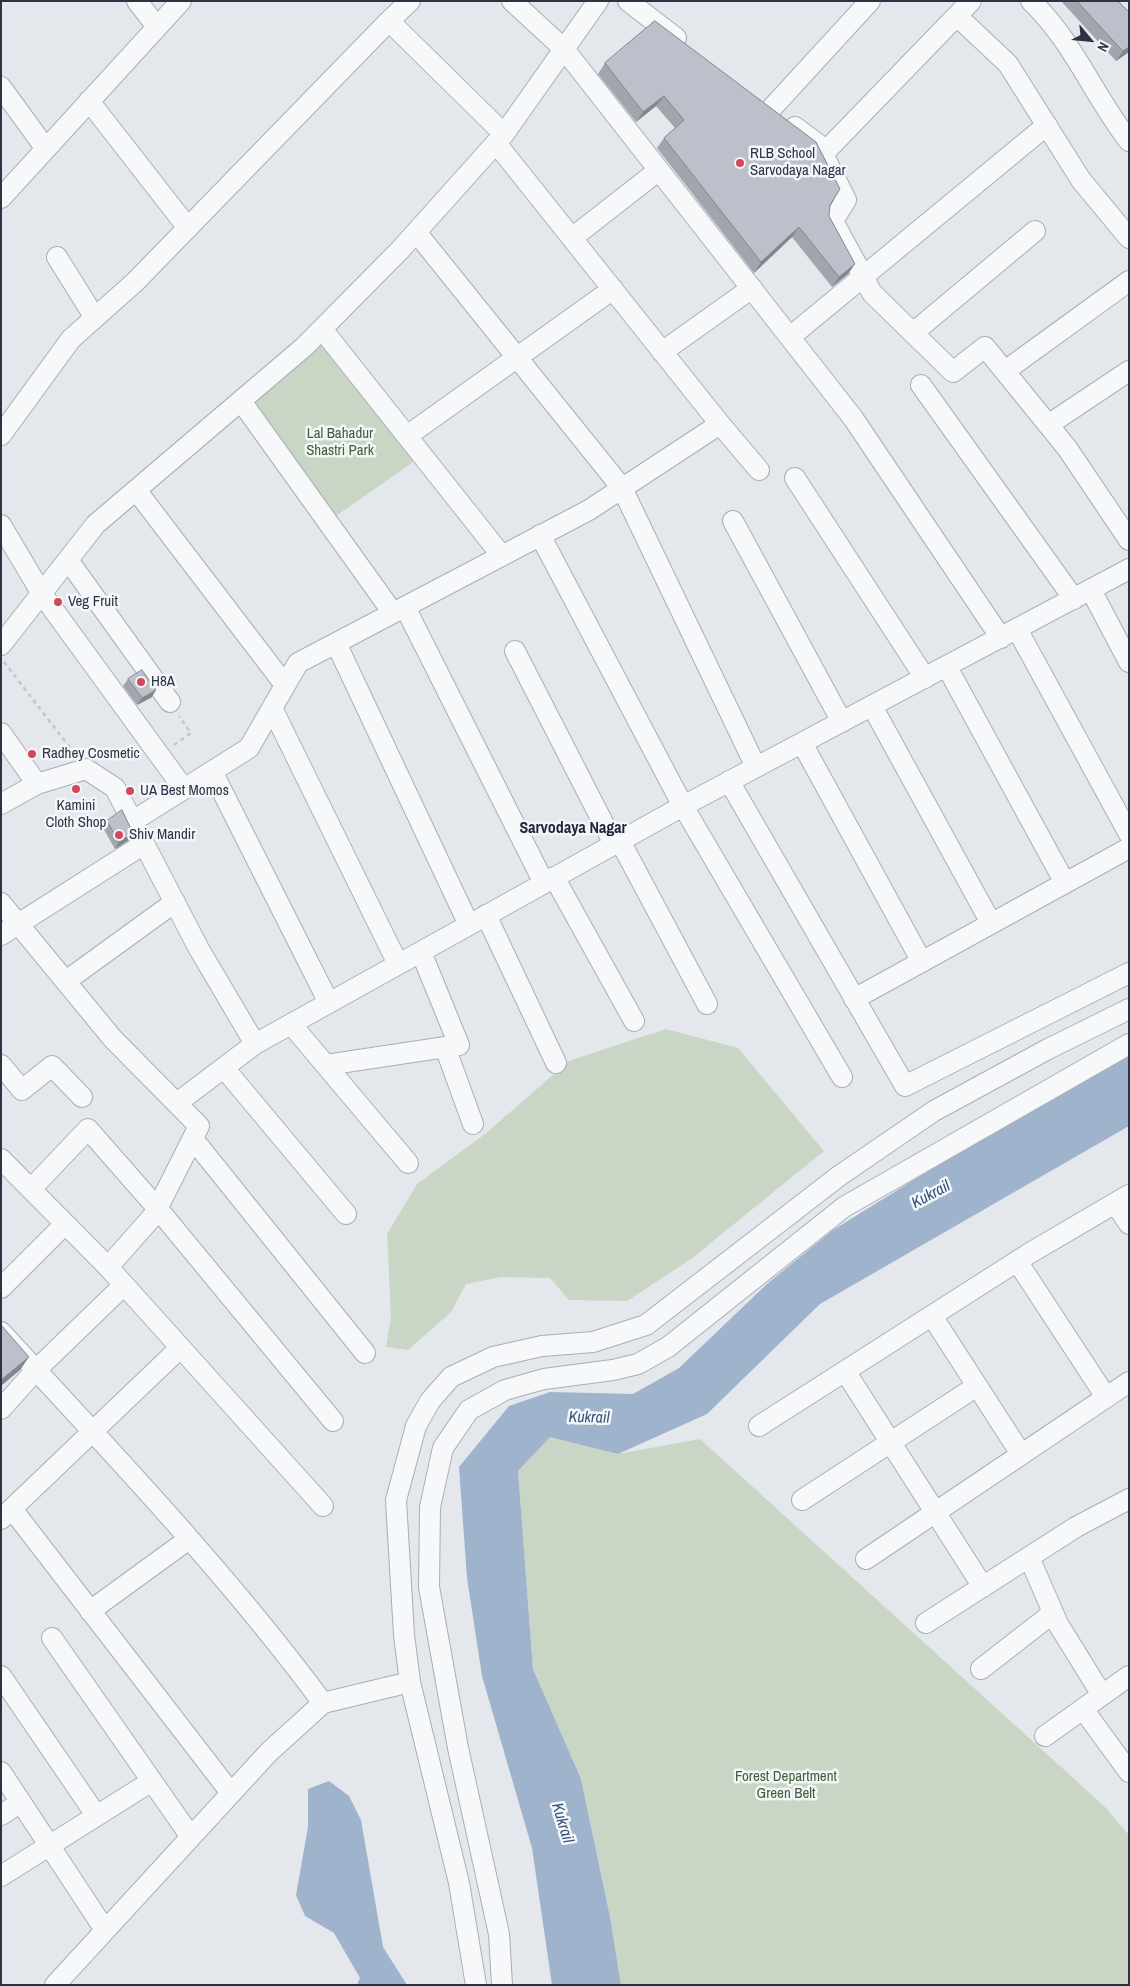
<!DOCTYPE html>
<html>
<head>
<meta charset="utf-8">
<style>
	body { margin:0 }
	#map { position:relative; width:1130px; height:1986px; overflow:hidden; background:#e4e7ec; font-family:"Archivo Narrow",sans-serif }
	canvas { display:block }
	.frame { position:absolute; inset:0; border:2px solid #2b3445; pointer-events:none }
	.north { position:absolute; left:1065px; top:15px; width:50px; height:50px; -webkit-text-stroke:4px #f4f6f9; paint-order:stroke; rotate:118deg; font-size:14px; font-weight:700; line-height:20px; text-align:center; color:#2b3445 }
	.north::after { content:''; display:block; margin:auto; width:18px; height:22px; background:#2b3445; clip-path:polygon(50% 0,100% 100%,50% 72%,0 100%) }
</style>
</head>
<body>
<div id="map">
<canvas width="1130" height="1986"></canvas>
<div class="frame"></div>
<div class="north">N</div>
</div>
<script>
const c = document.querySelector('canvas').getContext('2d');
c.lineJoin = 'round';
function paint(path, color) {
  c.fillStyle = color;
  c.fill(path, 'evenodd');
}
function stroke(path, color, width, dash) {
  c.strokeStyle = color;
  c.lineWidth = width;
  c.lineCap = dash ? 'butt' : 'round';
  c.setLineDash(dash || []);
  c.stroke(path);
}
function label(font, color, halo, rows, align = 'center') {
  c.font = font + ' "Archivo Narrow",sans-serif';
  c.lineWidth = 5;
  c.setLineDash([]);
  c.textBaseline = 'middle';
  c.strokeStyle = halo;
  c.fillStyle = color;
  for (const [text, x, y, turn = 0] of rows) {
    c.save();
    c.translate(x, y);
    c.rotate((+turn || 0) * Math.PI / 180);
    c.textAlign = isNaN(turn) ? turn : align;
    if (halo) c.strokeText(text, 0, 0);
    c.fillText(text, 0, 0);
    c.restore();
  }
}
const green = new Path2D(`
	M322,329L422,456L327,522L241,401Z
	M666,1029L738,1048L824,1151L691,1259L627,1301L569,1300L550,1278L501,1277L466,1284L451,1312L408,1350L386,1347L391,1317L387,1234L417,1184L485,1134L569,1061Z
	M550,1436L618,1454L700,1439L1104,1806L1129,1835V1985H621L610,1917L581,1779L533,1669L518,1471Z`);
const water = new Path2D(`
	M1129,1055V1126L820,1304L707,1414L618,1454L550,1437L518,1471L533,1669L581,1779L610,1917L621,1985H552L532,1848L482,1676L467,1578L459,1467L509,1406L550,1392L633,1394L679,1368L768,1283L833,1230L980,1139Z
	M329,1781L349,1796L361,1820L383,1947L407,1985H357L360,1978L334,1933L305,1916L296,1895L308,1827V1789Z`);
const path = new Path2D(`
	M4,662L75,754
	M174,745L191,733L179,716`);
const minor = new Path2D(`
	M137,1L157,27
	M512,1L564,49L853,418L1001,638
	M628,1L676,38
	M1031,1C1073,41 1094,96 1129,141
	M957,16L1008,64L1081,180L1129,238
	M389,21L504,134
	M1,87L46,149
	M89,101L188,228
	M771,109L870,1
	M795,127L818,144L846,200L833,221L872,293L953,372L985,347L1067,448L1129,540
	M496,143L720,424L759,470
	M823,154L971,1
	M1,198L181,1
	M416,232L622,488L756,767
	M572,238L659,170
	M57,257L95,318
	M322,329L502,556
	M913,333L1035,231
	M790,337L1047,125
	M662,352L752,288
	M1005,371L1129,281
	M921,385L1074,599
	M241,401L393,613
	M1048,425L1129,371
	M1,435L71,339L135,282L389,21L410,1
	M407,436L613,289
	M795,478L925,678
	M136,490L285,685
	M733,521L842,722
	M1,525L42,594L184,789
	M540,535L683,806L842,1077
	M68,560L170,702
	M1091,590L1129,662
	M405,607L544,883
	M1017,629L1129,834
	M336,643L469,925
	M1,645L96,524L304,347L400,250L504,134L598,1
	M515,651L614,844
	M947,667L1065,883
	M872,706L991,923
	M272,708L398,964
	M1,733L37,784
	M802,743L922,962
	M212,771L329,1003
	M729,781L905,1086L1129,973
	M1,804L37,784L86,769L115,788L199,949L255,1044
	M133,821L249,748L298,663L589,510L720,424
	M620,841L707,1004
	M554,877L634,1021
	M1,903L113,1039L199,1126L154,1215L108,1267
	M486,915L556,1063
	M1,935L144,844
	M66,981L175,902
	M854,999L1129,848
	M291,1024L408,1163
	M445,1047L473,1124
	M1,1065L22,1090L52,1066L82,1097
	M326,1065L459,1045L421,952
	M224,1068L346,1214
	M177,1103L255,1044L683,806L1129,569
	M193,1139L365,1353
	M1,1159L108,1267L323,1506
	M31,1189L88,1129L158,1209L333,1421
	M1115,1203L1129,1224
	M1017,1261L1106,1397
	M1,1288L65,1224
	M932,1316L1021,1454
	M1,1332C112,1453 225,1571 323,1703
	M845,1371L983,1587
	M1,1409L36,1370L124,1285
	M759,1426L1030,1253L1129,1195
	M802,1500L977,1386
	M12,1509L231,1793
	M1,1519L180,1348
	M1029,1557L1058,1624L1102,1695
	M866,1559L1129,1382
	M90,1611L189,1539
	M926,1623L1076,1527L1129,1499
	M52,1638L191,1837
	M981,1669L1053,1613
	M1,1676L96,1815
	M1083,1709L1129,1772
	M1045,1736L1129,1676
	M1,1772L105,1930
	M1,1815L21,1802
	M1,1876L152,1781
	M55,1985L269,1752L323,1703L410,1682
	M476,1985L459,1883L410,1682L404,1635L396,1500L416,1426L430,1401L451,1377L493,1357L542,1346L593,1342L646,1325L839,1176L934,1111L1048,1049L1129,1009
	M502,1985L499,1934L458,1748L429,1587L430,1507L443,1448L469,1410L505,1390L544,1379L613,1370L638,1364L668,1347L844,1207L1129,1044`);
const wall = new Path2D(`
	M1061,1H1118L1129,12V52L1116,61Z
	M655,21L830,205L829,216L848,274L832,287L792,237L754,273L657,148L664,138L675,128L656,106L636,122L598,74L605,63Z
	M128,679L152,697L137,705L123,686Z
	M107,821L133,833L129,840L115,849L103,828Z`);
const shadedWall = new Path2D(`
	M1129,47V52L1116,61L1123,51Z
	M664,96L656,106L636,122L643,112Z
	M799,227L792,237L754,273L761,262Z
	M855,264L848,274L832,287L839,277Z
	M156,690L152,697L137,705L142,698Z
	M133,833L129,840L115,849L119,842Z
	M29,1357L20,1370L1,1386V1380Z`);
const building = new Path2D(`
	M1077,1H1118L1129,12V47L1123,51Z
	M655,21L816,142L840,189L830,205L829,216L855,264L839,277L799,227L761,262L664,138L684,120L664,96L643,112L605,63Z
	M142,670L156,690L142,698L128,679Z
	M122,810L133,833L119,842L107,821Z
	M1,1325L29,1357L1,1380Z`);
const markers = [
	[740,163,5,"#d1495b"],
	[58,602,5,"#d1495b"],
	[141,682,5,"#d1495b"],
	[32,754,5,"#d1495b"],
	[76,789,5,"#d1495b"],
	[130,791,5,"#d1495b"],
	[119,835,5,"#d1495b"]
];
const poiNames = [
	["RLB School",750,154],
	["Sarvodaya Nagar",750,171],
	["Veg Fruit",68,602],
	["H8A",151,682],
	["Radhey Cosmetic",42,754],
	["UA Best Momos",140,791],
	["Kamini",76,806,"center"],
	["Cloth Shop",76,823,"center"],
	["Shiv Mandir",129,835]
];
const parkNames = [
	["Lal Bahadur",340,434],
	["Shastri Park",340,451],
	["Forest Department",786,1777],
	["Green Belt",786,1794]
];
const neighbourhoodNames = [
	["Sarvodaya Nagar",573,829]
];
const waterNames = [
	["Kukrail",931,1195,-28],
	["Kukrail",589,1418,1],
	["Kukrail",562,1823,73]
];
paint(green, '#c9d6c5');
paint(water, '#9fb4cc');
stroke(minor, '#a9aeb7', 22);
stroke(path, '#c2c5cb', 2.5, [4, 4]);
stroke(minor, '#f7f8fa', 20);
paint(wall, '#a1a5ae');
paint(shadedWall, '#83868d');
paint(building, '#bbc0ca');
stroke(building, '#83868d', 1);
for (const [x, y, r, color] of markers) {
  const dot = new Path2D();
  dot.arc(x, y, r, 0, 2 * Math.PI);
  c.fillStyle = color;
  c.fill(dot);
  stroke(dot, '#f4f6f9', 2);
}
label('15px', '#2b3445', '#f4f6f9', poiNames, 'left');
label('15px', '#3f6138', '#f4f6f9', parkNames);
label('bold 16px', '#1d2536', '#f4f6f9', neighbourhoodNames);
label('italic 16px', '#34527a', '#f4f6f9', waterNames);
</script>
</body>
</html>
